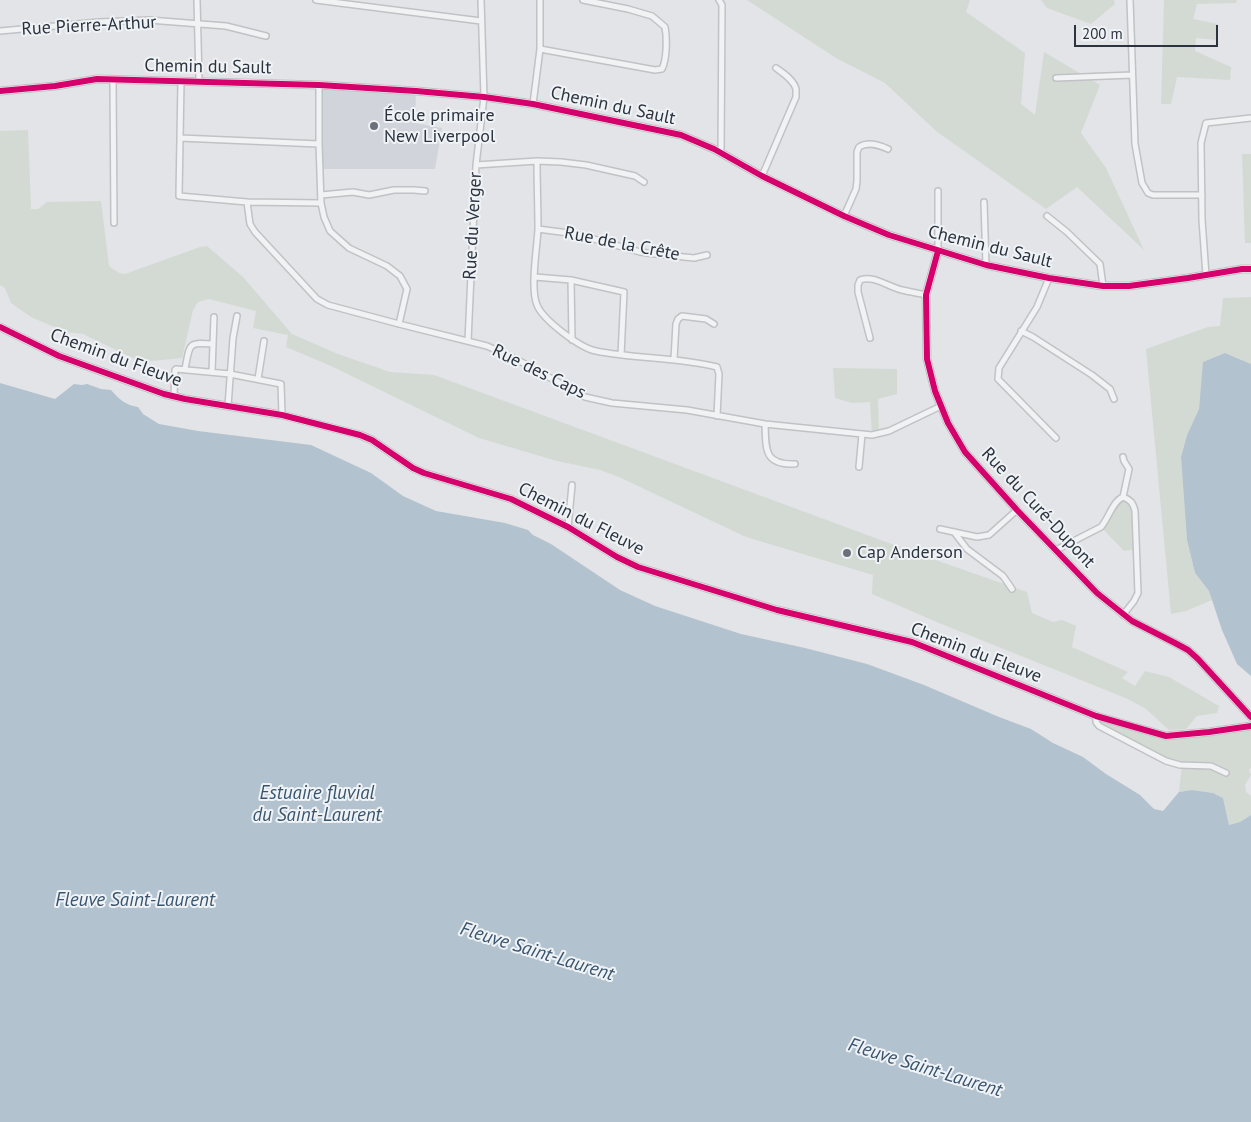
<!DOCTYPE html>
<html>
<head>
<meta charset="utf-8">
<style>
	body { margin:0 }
	#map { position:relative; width:1251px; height:1122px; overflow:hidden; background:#e2e4e7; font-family:"PT Sans",sans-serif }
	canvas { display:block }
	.scale { position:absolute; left:1074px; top:25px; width:144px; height:22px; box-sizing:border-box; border:2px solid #2b333f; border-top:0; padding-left:6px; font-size:15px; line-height:18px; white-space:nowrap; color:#2b333f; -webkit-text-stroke:4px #f0f3f6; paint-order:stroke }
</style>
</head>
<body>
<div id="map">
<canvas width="1251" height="1122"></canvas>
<div class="scale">200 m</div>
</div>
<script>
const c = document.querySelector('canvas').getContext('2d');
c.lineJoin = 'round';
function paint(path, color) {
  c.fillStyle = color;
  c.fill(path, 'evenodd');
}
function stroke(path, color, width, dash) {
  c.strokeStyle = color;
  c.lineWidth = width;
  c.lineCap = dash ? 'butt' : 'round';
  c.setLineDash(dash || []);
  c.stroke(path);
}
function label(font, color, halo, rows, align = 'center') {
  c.font = font + ' "PT Sans",sans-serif';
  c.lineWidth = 4;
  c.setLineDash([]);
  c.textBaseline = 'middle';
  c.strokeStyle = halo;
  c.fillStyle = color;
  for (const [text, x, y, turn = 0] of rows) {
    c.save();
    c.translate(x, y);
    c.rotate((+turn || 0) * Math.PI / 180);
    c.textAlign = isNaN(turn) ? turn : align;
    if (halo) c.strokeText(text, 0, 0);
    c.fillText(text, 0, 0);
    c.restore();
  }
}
const built = new Path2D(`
	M319,85L416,91L415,123L442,128L435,169H320Z`);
const green = new Path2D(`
	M747,0H970L966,12L1025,53L1021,104L1035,115L1044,52L1100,85L1081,133L1106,168L1144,250L1077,187L1046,209L936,131L885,83L836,58Z
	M1041,0H1114L1115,4L1091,24L1047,8Z
	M1164,0H1237L1236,3L1197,4L1193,19L1218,24V40L1196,38L1195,51L1231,67L1230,80L1177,77L1171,104H1161Z
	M28,130L31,209H38L47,202L101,201L109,266L119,273L125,274L200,247L207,246L243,277L292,334L338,354L390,372L434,375L924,556L1027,592L1032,613L1053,622L1062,620L1076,626L1072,647L1128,672L1122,678L1135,686L1145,671L1169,677L1219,706L1217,713L1197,716L1186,729L1169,730L1146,709L1128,699L939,623L872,594L873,575L746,537L619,477L600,470L557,461L479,438L331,366L286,347L288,335L253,328L256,311L209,299L198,302L193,310L182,358L141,362L83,334L66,332L31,317L11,303L5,288L0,285V131Z
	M1242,154H1251V243H1245Z
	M1251,297V364L1225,353L1204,362L1199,409L1187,435L1181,457L1187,540L1195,573L1209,591L1212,600L1186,611L1171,614L1146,349L1208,327L1220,326L1223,298Z
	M833,368L897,369V394L878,399L879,433L872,435L870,402L852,403L835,398Z
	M1123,497L1134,504L1137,549L1124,551L1101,527L1117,500Z
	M1096,716L1166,736L1251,728V768L1249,770L1251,775L1245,785L1246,792L1251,796V815L1240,822L1229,825L1223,798L1213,793L1192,790L1179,792L1182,765L1099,726Z`);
const water = new Path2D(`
	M1225,353L1251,364V676L1237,664L1222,630L1209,591L1195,573L1187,540L1181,457L1187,435L1199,409L1203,362Z
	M0,383L55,399L74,384L82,385L87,384L101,389L111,390C119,399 125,405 138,407L143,414L159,424L198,431L311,445L371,473L403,496L436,511L505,523L528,530L533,535L551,544L620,590L655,606L741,634L805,648L867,664L924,685L999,717L1031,729L1053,743L1083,757L1106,774L1140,795L1154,809L1163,811L1179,792L1192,790L1213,793L1223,798L1229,825L1240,822L1251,815V1122H0Z`);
const street = new Path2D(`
	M197,0L199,81
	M316,0L481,21
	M719,0L722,5L721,153
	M1130,0L1135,144L1142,183L1148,193L1153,195H1202
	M0,31L99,22L149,20L226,26L266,36
	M540,49L655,70L662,69C667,59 667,38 665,27L652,16L628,9L583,0
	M1056,78L1132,75
	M113,80L114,223
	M181,81L179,196L247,202L321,203
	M319,85V144L321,203L324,217L330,231L349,248L387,266L400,276L407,289L399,324
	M533,104L540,49V0
	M180,138L319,144
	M537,161C537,184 538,207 538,229C537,249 530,288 537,305C543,320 580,348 596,351C636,359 677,357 717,367L719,374L717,416
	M476,165L537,161L561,162L586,165L635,176L644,182
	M762,176L796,97C796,97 796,90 796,89C794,80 783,73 776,68
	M938,191V251
	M321,195L353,192L369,195L394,190H414L425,191
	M247,202L250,224L255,232L317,299L328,305L399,324L487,346L516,359L585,397L612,403L687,410L765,424L872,435L889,431L941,406
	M984,202L986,265
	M844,216L856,189L857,181V152L859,147C868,141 879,145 888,149
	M1047,216L1067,232L1100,264L1103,286
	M538,229L576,234L640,252L655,254L694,258L707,255
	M1206,275L1202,220L1201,143L1206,123L1251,118
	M535,277L571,280L624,292L621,355
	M1049,278L1037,307L999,368L998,379L1056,438
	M571,280L572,340
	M1021,331L1033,337L1092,375L1110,389L1114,399
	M870,338L858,292V285L860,280C875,275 888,287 902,290C910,292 918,293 926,295
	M468,341L476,165L484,97L481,0
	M674,359L676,324L678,319L682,316L706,319L714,324
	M185,369C190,344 187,342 213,344
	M212,372L214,317
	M258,379L264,341
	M174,396L175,370L176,369L230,374L281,384L282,415
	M228,406L233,338L237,316
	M765,424C766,450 764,465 795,464
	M1123,457L1124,461L1129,469L1123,497
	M859,467L862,434
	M568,527L572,485
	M940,529L977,537L989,535L1017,510
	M954,532L967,549L1003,576L1012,589
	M1056,550L1101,527C1109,518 1112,502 1123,497C1131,500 1133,503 1135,511L1138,593L1134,601L1123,615
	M1096,716V722L1099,726L1166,761L1180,765L1211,766L1226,773`);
const secondary = new Path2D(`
	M0,91L55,86L97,79L319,85L416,91L484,97L533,104L681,135L714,149L762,176L844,216L889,235L986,265L1049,278L1103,286H1129L1188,278L1242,269H1251
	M938,251L926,295L927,359L935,391L948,423L965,452L1017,510L1097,593L1132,621L1175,643L1188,650L1198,659L1251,717
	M0,327L59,356L164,394L185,399L282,415L360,435L372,440L413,468L424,473L511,499L568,527L617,557L638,567L777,610L912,642L1096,716L1166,736L1209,732L1251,726`);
const cycleway = new Path2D(`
	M0,91L55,86L97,79L319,85L416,91L484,97L533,104L681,135L714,149L762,176L844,216L889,235L986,265L1049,278L1103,286H1129L1188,278L1242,269H1251
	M938,251L926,295L927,359L935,391L948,423L965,452L1017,510L1097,593L1132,621L1175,643L1188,650L1198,659L1251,717
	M0,327L59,356L164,394L185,399L282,415L360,435L372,440L413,468L424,473L511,499L568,527L617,557L638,567L777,610L912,642L1096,716L1166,736L1209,732L1251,726`);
const markers = [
	[374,126,5,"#6b717a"],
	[847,553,5,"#6b717a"]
];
const streetNames = [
	["Rue Pierre-Arthur",89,26,-3],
	["Chemin du Sault",208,67,1],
	["Chemin du Sault",613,106,12],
	["Rue du Verger",473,226,-87],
	["Rue de la Crête",622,244,11],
	["Chemin du Sault",990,247,14],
	["Chemin du Fleuve",116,358,20],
	["Rue des Caps",539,372,26],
	["Rue du Curé-Dupont",1038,508,47],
	["Chemin du Fleuve",581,519,27],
	["Chemin du Fleuve",976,653,21]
];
const poiNames = [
	["École primaire",384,116],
	["New Liverpool",384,137],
	["Cap Anderson",857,553]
];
const waterNames = [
	["Estuaire fluvial",317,794],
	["du Saint-Laurent",317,816],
	["Fleuve Saint-Laurent",135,901],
	["Fleuve Saint-Laurent",537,952,17],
	["Fleuve Saint-Laurent",925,1068,17]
];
paint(built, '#d1d4da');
paint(green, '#d3dad3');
paint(water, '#b3c2cf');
stroke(street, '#c1c2c5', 8);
stroke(secondary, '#c1c2c5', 9);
stroke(street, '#f1f2f4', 5);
stroke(secondary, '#f6f6f6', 7);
stroke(cycleway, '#d6006c', 6);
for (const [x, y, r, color] of markers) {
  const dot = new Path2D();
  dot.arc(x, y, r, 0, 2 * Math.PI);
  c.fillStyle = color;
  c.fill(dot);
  stroke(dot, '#f0f3f6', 2);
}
label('18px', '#2b333f', '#f0f3f6', streetNames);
label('18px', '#2b333f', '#f0f3f6', poiNames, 'left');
label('italic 19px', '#38546f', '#f0f3f6', waterNames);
</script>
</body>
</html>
